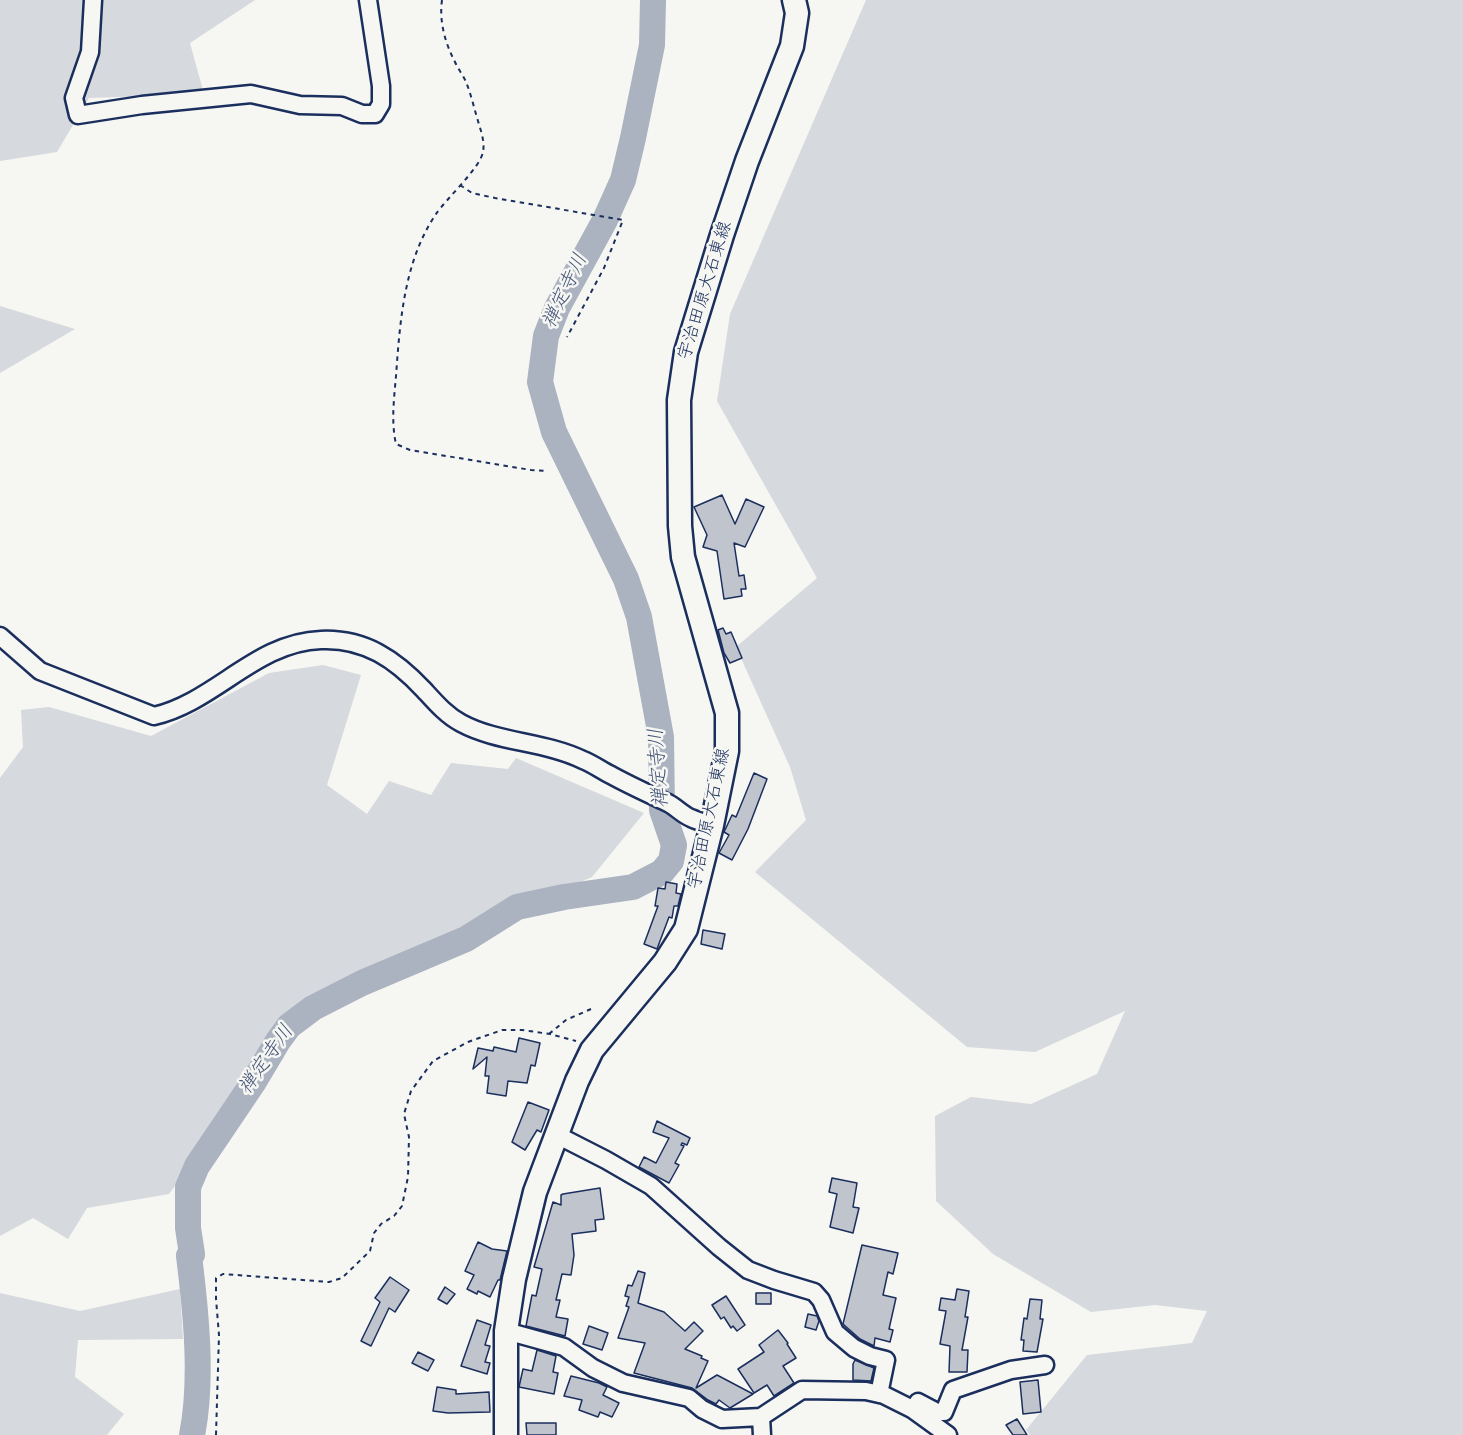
<!DOCTYPE html>
<html>
<head>
<meta charset="utf-8">
<style>
	body { margin:0 }
	canvas { display:block; background:#f6f6f2 }
</style>
</head>
<body>
<canvas width="1463" height="1435"></canvas>
<script>
const c = document.querySelector('canvas').getContext('2d');
c.lineJoin = 'round';
function paint(path, color) {
  c.fillStyle = color;
  c.fill(path, 'evenodd');
}
function stroke(path, color, width, dash) {
  c.strokeStyle = color;
  c.lineWidth = width;
  c.lineCap = dash ? 'butt' : 'round';
  c.setLineDash(dash || []);
  c.stroke(path);
}
function label(font, color, halo, rows, align = 'center') {
  c.font = font + ' "Gochi Hand","Klee One",sans-serif';
  c.lineWidth = 5;
  c.setLineDash([]);
  c.textBaseline = 'middle';
  c.strokeStyle = halo;
  c.fillStyle = color;
  for (const [text, x, y, turn = 0] of rows) {
    c.save();
    c.translate(x, y);
    c.rotate((+turn || 0) * Math.PI / 180);
    c.textAlign = isNaN(turn) ? turn : align;
    if (halo) c.strokeText(text, 0, 0);
    c.fillText(text, 0, 0);
    c.restore();
  }
}
const green = new Path2D(`
	M0,0H255L190,43L204,94L89,98L57,152L0,161Z
	M866,0H1463V1435H1030L1026,1430L1087,1355L1192,1343L1207,1311L1155,1305L1091,1312L993,1254L936,1201L935,1116L971,1097L1031,1104L1097,1074L1125,1011L1035,1052L967,1047L755,872L806,820L790,767L736,647L817,578L717,401L730,314Z
	M0,306L75,329L0,373Z
	M323,665L361,675L327,785L367,814L389,781L431,795L451,763L508,769L516,758L644,813L592,877L321,991L169,1194L87,1208L68,1239L33,1218L0,1236V778L23,747L21,710L49,707L151,736L269,673Z
	M180,1289L183,1339L78,1340L75,1377L124,1414L107,1435H0V1293L80,1311Z`);
const river = new Path2D(`
	M192,1435C203,1380 196,1312 189,1256L192,1254L188,1228V1187L197,1166L253,1083L278,1041L289,1026L313,1008L362,983L466,939L517,907L564,897L633,887L662,872L671,861L674,845L662,810L661,737L639,617L626,579L554,432L540,382L546,336L557,308L605,220L623,180L633,138L652,45L653,0`);
const building = new Path2D(`
	M722,495L735,524L746,499L764,507L745,547L734,543L739,576L744,575L746,589H741L742,596L724,599L717,551L703,547L707,535L694,507Z
	M723,628L726,634L731,632L742,658L730,663L724,653L718,630Z
	M754,773L767,779L748,829L732,860L719,853L729,835L724,832L725,830L732,815L736,817Z
	M666,882L677,884L676,893L681,894L678,906H674L672,918L669,917L657,949L644,944L658,906H655L658,888L665,889Z
	M703,930L725,934L722,949L701,944Z
	M519,1038L540,1043L535,1066L531,1065L527,1083L508,1081L506,1096L487,1093L489,1076H485L487,1057L473,1069L478,1048L493,1051L494,1047L516,1052Z
	M528,1102L549,1110L541,1132L537,1130L525,1150L512,1142Z
	M657,1121L690,1138L687,1145L682,1143L681,1145L684,1146L675,1163L679,1165L669,1183L639,1167L644,1157L656,1163L669,1138L653,1132Z
	M832,1178L857,1183L853,1207L859,1208L853,1233L830,1227L837,1194L829,1192Z
	M600,1188L604,1219L595,1220L596,1231L572,1234L574,1255L571,1275L562,1274L556,1300H560L556,1317L568,1319L565,1336L526,1326L532,1295L536,1296L542,1269L534,1267L553,1202L561,1205V1195L563,1194Z
	M478,1242L492,1249L507,1251L500,1280H498L490,1297L478,1291L477,1294L467,1289L474,1275L465,1271Z
	M862,1245L898,1253L893,1274L888,1272L883,1295L896,1298L889,1329L893,1330L890,1342L875,1338L874,1346L860,1339L843,1324Z
	M638,1271L645,1273L638,1303L664,1312L685,1331L694,1322L703,1331L685,1349L702,1356L701,1358L708,1361L696,1388L717,1375L753,1394L730,1408L719,1400L716,1404L708,1400L692,1388L634,1373L645,1343L618,1338L629,1307L626,1306L629,1297L625,1296L628,1285L632,1286Z
	M390,1277L409,1290L395,1312L389,1308L371,1346L361,1341L380,1302L375,1298Z
	M445,1287L455,1294L447,1304L438,1299Z
	M957,1289L969,1291L965,1317H968L962,1350H968L967,1372H949L950,1346L940,1344L946,1311L939,1310L941,1298L955,1300Z
	M756,1293H771V1304H756Z
	M726,1296L745,1325L737,1331L733,1326L731,1328L724,1317L721,1319L712,1305Z
	M1030,1299L1042,1300L1040,1319H1043L1037,1352L1023,1351L1024,1340H1021L1024,1318L1027,1319Z
	M808,1314L817,1316L819,1321L816,1330L805,1327Z
	M477,1320L491,1325L485,1345L490,1346L485,1362L490,1363L487,1374L461,1366Z
	M589,1326L608,1333L602,1350L583,1344Z
	M778,1330L788,1343L787,1344L796,1358L783,1366L794,1383L774,1396L767,1385L754,1393L738,1369L764,1352L759,1345Z
	M537,1350L556,1356L553,1372L558,1373L554,1394L519,1387L523,1369L532,1371Z
	M418,1352L434,1360L428,1371L412,1363Z
	M855,1360L874,1368L871,1381L853,1380V1364Z
	M571,1376L599,1383L607,1387L603,1395L619,1403L612,1417L600,1412L598,1417L579,1410L582,1400L564,1396Z
	M1038,1380L1041,1412L1023,1414L1020,1382Z
	M437,1387L456,1390V1394L489,1392L490,1412L448,1413L433,1411Z
	M1017,1419L1027,1435H1013L1006,1425Z
	M526,1423H556V1435H527Z`);
const path = new Path2D(`
	M442,0C439,21 445,43 455,62C458,69 463,75 466,82C471,94 474,108 478,121C481,131 485,142 483,152C480,168 446,199 436,214C404,261 400,321 396,376C394,399 391,422 396,444L410,450L531,470L546,471
	M460,185L472,193L495,198L623,220L604,268L567,337
	M549,1034L566,1020L591,1009
	M216,1435L219,1335L216,1299V1278L223,1274L329,1282L342,1278L370,1251L374,1233L381,1224L394,1216L402,1206L408,1177L409,1137L404,1114L411,1091L433,1061L468,1042L502,1030H522L550,1034L576,1041`);
const minor = new Path2D(`
	M93,0L90,52L74,98L78,115L142,105L251,94L300,105L342,106L362,114H375L381,104V86L368,0
	M0,636L40,671L154,716C215,702 256,642 321,640C365,638 396,660 424,690C435,702 446,715 461,723C498,743 544,741 583,760C593,764 601,770 611,775C629,785 649,794 668,803C676,807 683,815 691,818C697,821 705,823 712,825
	M557,1135L606,1160L651,1186L719,1247L748,1270L774,1280L814,1292L821,1300L835,1332L854,1348L870,1356L886,1360L879,1394
	M506,1331L564,1347L593,1368L623,1383L689,1398L702,1409L722,1419L761,1417L802,1390L866,1391L884,1395L912,1409L948,1435
	M918,1402L937,1412H944L953,1390L1011,1370L1045,1365
	M761,1417L762,1435`);
const secondary = new Path2D(`
	M506,1435V1331L514,1279L535,1192L577,1081L592,1050L665,962L686,929L712,825L727,751V713L683,557L680,526L679,400L686,352L722,235L747,161L792,46L797,13L794,0`);
const streetNames = [
	["宇治田原大石東線",707,291,-73],
	["宇治田原大石東線",711,819,-78]
];
const waterNames = [
	["禅定寺川",567,292,-65],
	["禅定寺川",661,768,-94],
	["禅定寺川",268,1061,-55]
];
paint(green, '#d6d9dd');
stroke(river, '#abb2c0', 26);
paint(building, '#c0c4cd');
stroke(building, '#1b2f5e', 1.5);
stroke(minor, '#1b2f5e', 21);
stroke(secondary, '#1b2f5e', 27);
stroke(path, '#1b2f5e', 2, [4.5, 4.5]);
stroke(minor, '#f6f6f2', 16);
stroke(secondary, '#f6f6f2', 22);
label('18px', '#1b2f5e', '#f6f6f2', streetNames);
label('italic 20px', '#46567b', '#f6f6f2', waterNames);
</script>
</body>
</html>
